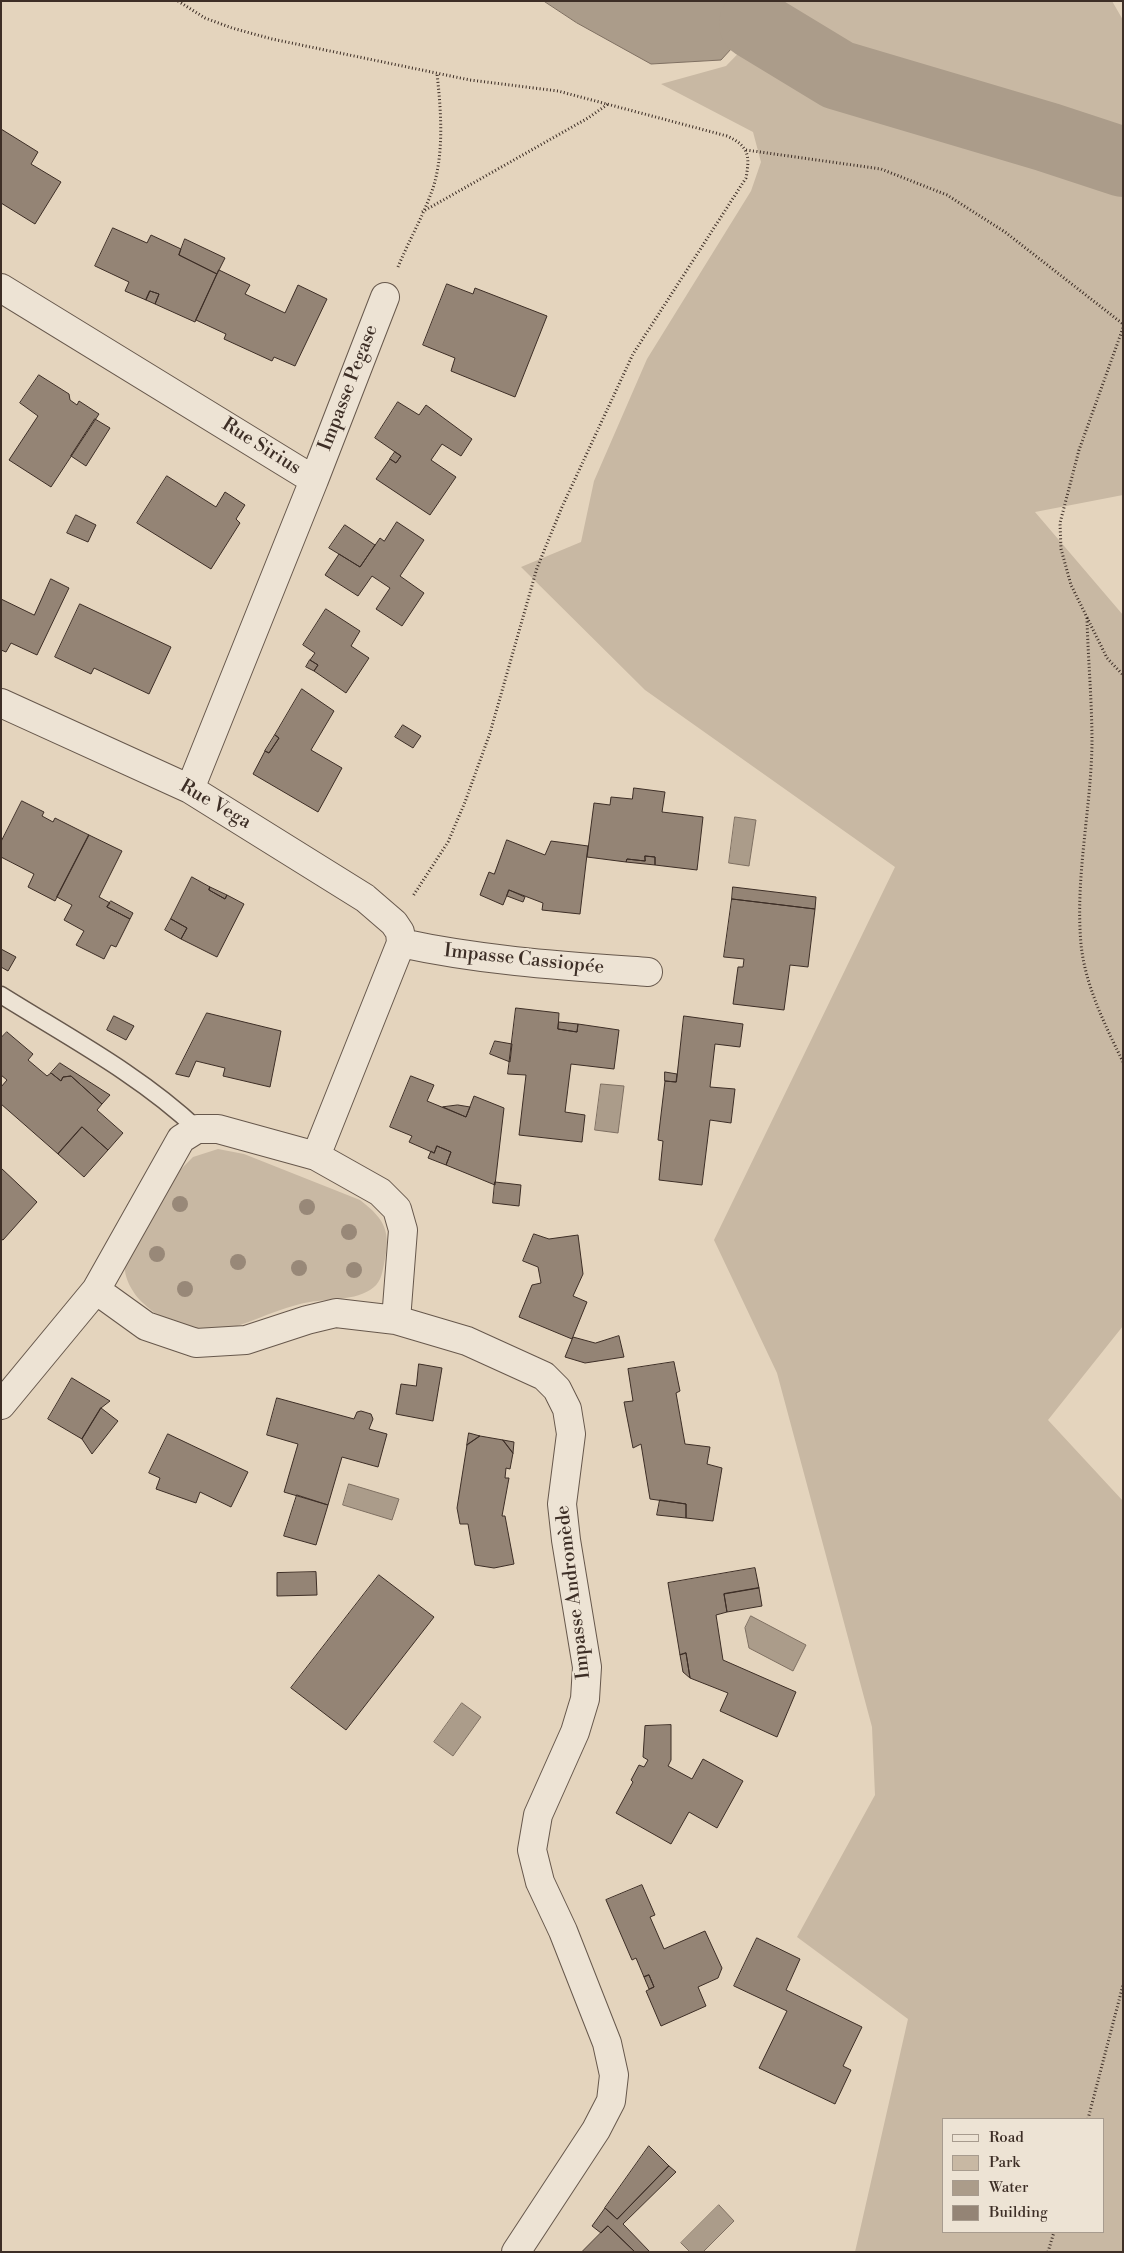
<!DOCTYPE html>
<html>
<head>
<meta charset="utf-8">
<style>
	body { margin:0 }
	#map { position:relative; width:1124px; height:2253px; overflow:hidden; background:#e4d4bd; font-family:"Libre Bodoni",serif }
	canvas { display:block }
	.frame { position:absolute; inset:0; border:2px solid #3d2e26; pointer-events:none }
	.legend { position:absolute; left:942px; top:2118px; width:162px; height:115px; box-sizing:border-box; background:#ede3d4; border:1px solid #a79b8e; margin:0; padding:6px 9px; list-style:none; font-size:15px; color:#3d2e26 }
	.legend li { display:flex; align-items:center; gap:10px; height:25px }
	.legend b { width:25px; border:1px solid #a79b8e }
</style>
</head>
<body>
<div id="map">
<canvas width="1124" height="2253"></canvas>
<div class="frame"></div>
<ul class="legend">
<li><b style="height:6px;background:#ede3d4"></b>Road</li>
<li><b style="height:14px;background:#c8b8a3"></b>Park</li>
<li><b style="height:14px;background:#ab9c8a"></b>Water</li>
<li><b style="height:14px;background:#948475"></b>Building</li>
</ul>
</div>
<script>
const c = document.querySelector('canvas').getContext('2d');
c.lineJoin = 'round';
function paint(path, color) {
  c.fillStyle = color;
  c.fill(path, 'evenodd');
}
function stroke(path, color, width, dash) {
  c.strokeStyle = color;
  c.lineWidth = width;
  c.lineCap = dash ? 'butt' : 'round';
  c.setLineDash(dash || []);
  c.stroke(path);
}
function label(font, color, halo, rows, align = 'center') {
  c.font = font + ' "Libre Bodoni",serif';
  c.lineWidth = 4.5;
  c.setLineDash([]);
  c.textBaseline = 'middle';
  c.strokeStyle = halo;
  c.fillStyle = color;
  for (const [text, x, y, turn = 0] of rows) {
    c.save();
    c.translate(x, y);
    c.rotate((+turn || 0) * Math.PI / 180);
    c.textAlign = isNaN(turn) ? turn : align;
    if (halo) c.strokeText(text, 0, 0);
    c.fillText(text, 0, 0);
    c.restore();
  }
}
const green = new Path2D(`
	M771,1H1112L1123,20V495L1035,512L1123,615V1326L1048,1420L1123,1501V2252H855L908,2019L797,1937L875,1795L872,1727L777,1373L714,1240L895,867L645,690L521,567L581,542L594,481L647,359L751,191L761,162L753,132L661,84L726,66L763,28ZM943,2119H1103V2232H943Z
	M218,1149L244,1154L360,1200C386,1220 391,1232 384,1264C382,1275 380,1284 370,1290C351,1302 322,1298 300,1304C238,1320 203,1359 143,1303C133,1294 123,1277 125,1263C127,1256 135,1246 139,1240C153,1216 167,1192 181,1169L193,1157Z`);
const water = new Path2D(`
	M544,1H760L754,24L721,60L651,64L577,23Z
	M735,817L756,820L749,866L729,863Z
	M601,1084L624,1086L618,1133L595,1130Z
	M349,1484L399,1499L392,1520L343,1505Z
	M751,1616L806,1645L793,1671L749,1648L745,1628Z
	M462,1703L481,1717L453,1756L434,1742Z
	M719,2205L734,2221L703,2252H690L681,2243Z`);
const river = new Path2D(`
	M754,24L838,75L1047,137L1123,162`);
const building = new Path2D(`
	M1,129L38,152L31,164L61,182L35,224L1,203Z
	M113,228L147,243L151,235L181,249L179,255L217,274L195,322L155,304L159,294L150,291L146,300L125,291L129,282L95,266Z
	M185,239L225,258L217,274L179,255Z
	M219,270L250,285L245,294L285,313L298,285L327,299L295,366L274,357L272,361L224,339L226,334L196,320Z
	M447,284L473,294L475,288L547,316L515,397L451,371L455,358L423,345Z
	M150,291L159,294L155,304L146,300Z
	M39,375L69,394L70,400L77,405L79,401L99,414L51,487L9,460L38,416L20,403Z
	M398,402L419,415L426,405L472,439L461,456L442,444L431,460L456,477L430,515L376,479L390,459L396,463L401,456L375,438Z
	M95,419L110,428L86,466L71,456Z
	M395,452L401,456L396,463L390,459Z
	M167,476L216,507L225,492L245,505L236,519L240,523L211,569L137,523Z
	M76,515L96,525L88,542L67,533Z
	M397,522L424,540L400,576L424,593L402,626L376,609L390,588L372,576L358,596L325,575L339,554L360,567L380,538L384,541Z
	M345,525L375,545L360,567L329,548Z
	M51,579L69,588L37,655L11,643L6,652L1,650V599L34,615Z
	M80,604L171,647L149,694L94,668L91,674L55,657Z
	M326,609L360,631L351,646L369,658L346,693L314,671L318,665L310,660L315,653L303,645Z
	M310,660L318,665L314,671L306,667Z
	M302,689L334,711L311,750L342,768L318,812L253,774L265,751L269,753L279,738L275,735Z
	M403,725L421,736L413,748L395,737Z
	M275,735L279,738L269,753L265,751Z
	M634,788L665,792L662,812L703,817L697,870L655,865V857L645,856V861L627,859L626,862L587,857L594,803L610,805L611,797L632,799Z
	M22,801L44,812L42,816L53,822L55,818L89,835L55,901L28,887L34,874L1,857V842Z
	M89,835L122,851L99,897L110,903L107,907L130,919L116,947L111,945L104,959L76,945L84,931L64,920L72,905L57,897Z
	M507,840L545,855L551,841L588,846L580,914L542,910L543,903L509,890L503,905L480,895L489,872L494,874Z
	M645,856L655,857V865L626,862L627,859L645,861Z
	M192,877L210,887L209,890L225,899L227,895L244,904L217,957L181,939L187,928L171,919Z
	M210,887L227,895L225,899L209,890Z
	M733,887L816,897L815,909L732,899Z
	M509,890L525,897L523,902L507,896Z
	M732,899L815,909L808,967L790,965L784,1010L733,1004L738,967H743L744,959L724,957Z
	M111,901L133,913L130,919L107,907Z
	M171,919L187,928L181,939L165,930Z
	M1,949L16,957L8,971L1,967Z
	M516,1008L559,1013L558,1029L577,1032L578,1024L619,1030L614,1069L571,1064L565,1112L585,1115L582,1142L519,1135L526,1075L508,1074Z
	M207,1013L281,1031L270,1087L223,1076L225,1068L196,1061L189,1077L176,1074Z
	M114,1016L134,1026L126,1040L107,1030Z
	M684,1016L743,1024L740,1047L715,1044L710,1087L735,1089L731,1123L710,1120L702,1185L659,1180L663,1141L658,1140L665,1081L676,1082Z
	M559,1022L578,1024L577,1032L558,1029Z
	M7,1032L33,1054L28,1060L47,1076L51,1073L61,1081L63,1077L71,1076L102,1104L97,1110L123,1133L108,1150L82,1127L58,1154L1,1104V1087L7,1080L1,1075V1038Z
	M495,1041L512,1044L510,1062L490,1054Z
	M60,1063L110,1095L102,1104L71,1076L63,1077L61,1081L51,1073Z
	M665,1072L677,1074L676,1082L665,1081Z
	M411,1076L434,1085L427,1101L466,1117L474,1096L504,1108L495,1185L446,1165L451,1152L437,1146L434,1153L409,1142L412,1136L390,1127Z
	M458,1105L470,1107L466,1117L443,1107Z
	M82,1127L108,1150L84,1177L58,1154Z
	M437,1146L451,1152L446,1165L428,1158L431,1151L434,1153Z
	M1,1168L37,1202L3,1240L1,1239Z
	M495,1182L521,1185L519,1206L493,1203Z
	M534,1234L549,1239L578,1235L583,1274L573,1296L587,1302L572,1339L519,1317L532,1285L541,1283L538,1267L523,1261Z
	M619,1336L624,1357L585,1363L565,1357L573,1337L595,1343Z
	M674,1362L680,1391L676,1393L685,1444L710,1447L707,1464L722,1468L713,1521L686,1518V1504L650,1499L641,1444L633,1448L624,1402L633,1401L628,1369Z
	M419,1364L442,1368L433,1421L396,1414L401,1384L416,1386Z
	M72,1378L110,1401L101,1408L82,1439L48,1419Z
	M277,1398L354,1419L357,1412L361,1411L371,1414L373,1419L369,1429L387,1434L378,1467L342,1457L328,1505L284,1492L298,1444L267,1435Z
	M101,1408L118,1421L92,1454L82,1439Z
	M469,1433L480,1436L467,1445Z
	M168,1434L248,1472L231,1507L200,1492L196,1503L156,1489L160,1478L149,1473Z
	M480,1436L503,1440L513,1453L510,1469L506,1468L505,1478H509L502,1516H505L514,1564L494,1568L475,1565L468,1524H460L457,1508L467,1445Z
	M503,1440L514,1442L513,1453Z
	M297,1495L328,1505L316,1545L284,1536Z
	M660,1500L686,1504V1518L657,1515Z
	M755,1568L759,1588L724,1594L727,1612L716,1615L723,1660L796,1692L777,1737L720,1711L728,1693L690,1678L686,1653L680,1655L668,1583Z
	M316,1572L317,1595L277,1596V1573Z
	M379,1575L434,1617L346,1730L291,1688Z
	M759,1588L762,1606L727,1612L724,1594Z
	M686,1653L690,1678L683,1672L680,1655Z
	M671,1725V1760L668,1766L692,1779L703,1759L743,1781L717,1828L689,1812L671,1844L616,1813L633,1782L631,1780L639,1765L644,1767L648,1760L643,1757L645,1726Z
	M642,1885L655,1915L650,1917L664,1949L705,1931L722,1968L718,1978L698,1987L706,2006L661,2026L646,1991L654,1987L649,1975L644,1977L636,1958L632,1960L606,1900Z
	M757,1938L800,1959L786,1990L862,2027L843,2066L851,2070L835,2104L759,2068L787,2011L734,1986Z
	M649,1975L654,1987L649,1989L644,1977Z
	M649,2146L669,2166L617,2219L605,2208Z
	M669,2166L676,2172L623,2224L650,2252H635L608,2226L601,2233L592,2226L605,2208L617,2219Z
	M608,2226L635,2252H582Z`);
const path = new Path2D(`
	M178,1L205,18L232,28L272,39L470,80L558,91L727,136C749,146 750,156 746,178L633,354L562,507L537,568L490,733L465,802L448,842L413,896
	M746,150L881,169L947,195L1005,232L1123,324
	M422,212L588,118L608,104
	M398,267C409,240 425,213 434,185C444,149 441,111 437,73
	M1123,328L1079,450L1060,523L1061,549L1071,585L1107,658L1123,675
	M1087,618C1088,659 1092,701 1092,743C1091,810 1075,877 1081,944C1085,985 1105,1025 1123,1062
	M1088,2119L1123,1985
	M1048,2252L1054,2232`);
const service = new Path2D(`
	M1,995C68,1037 140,1075 197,1129`);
const minor = new Path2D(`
	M1,288L314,480L190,789
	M314,480L385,297
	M1,703L190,789L365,898L394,923L400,932L401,943L316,1156
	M401,943C483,961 565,966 648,972
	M96,1290L146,1326L196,1343L246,1340L307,1320L336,1313L396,1320L467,1341L544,1376L557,1389L567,1409L571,1434L562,1504L566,1540L587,1667L585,1699L575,1732L538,1815L532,1850L540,1882L563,1931L607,2043L614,2075L611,2101L596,2130L516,2252
	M1,1405L96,1290L181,1139L197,1129H218L316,1156L380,1192L397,1209L403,1230L396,1320`);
const trees = [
	[180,1204],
	[307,1207],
	[349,1232],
	[157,1254],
	[238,1262],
	[299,1268],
	[354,1270],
	[185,1289]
];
const streetNames = [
	["Impasse Pegase",349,388,-69],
	["Rue Sirius",261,447,32],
	["Rue Vega",215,805,30],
	["Impasse Cassiopée",524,960,6],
	["Impasse Andromède",574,1592,-97]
];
paint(green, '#c8b8a3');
paint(water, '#ab9c8a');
stroke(water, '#7f7062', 1);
stroke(river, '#ab9c8a', 70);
paint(building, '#948475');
stroke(building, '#3d2e26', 1);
stroke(service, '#67584c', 19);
stroke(minor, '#67584c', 30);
stroke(path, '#3d2e26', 3, [1, 2.5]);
stroke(service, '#ede3d4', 16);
stroke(minor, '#ede3d4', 28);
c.fillStyle = '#988878';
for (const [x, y] of trees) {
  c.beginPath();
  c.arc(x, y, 8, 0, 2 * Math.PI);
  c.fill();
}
label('19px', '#3d2e26', '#ede3d4', streetNames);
</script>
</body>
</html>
